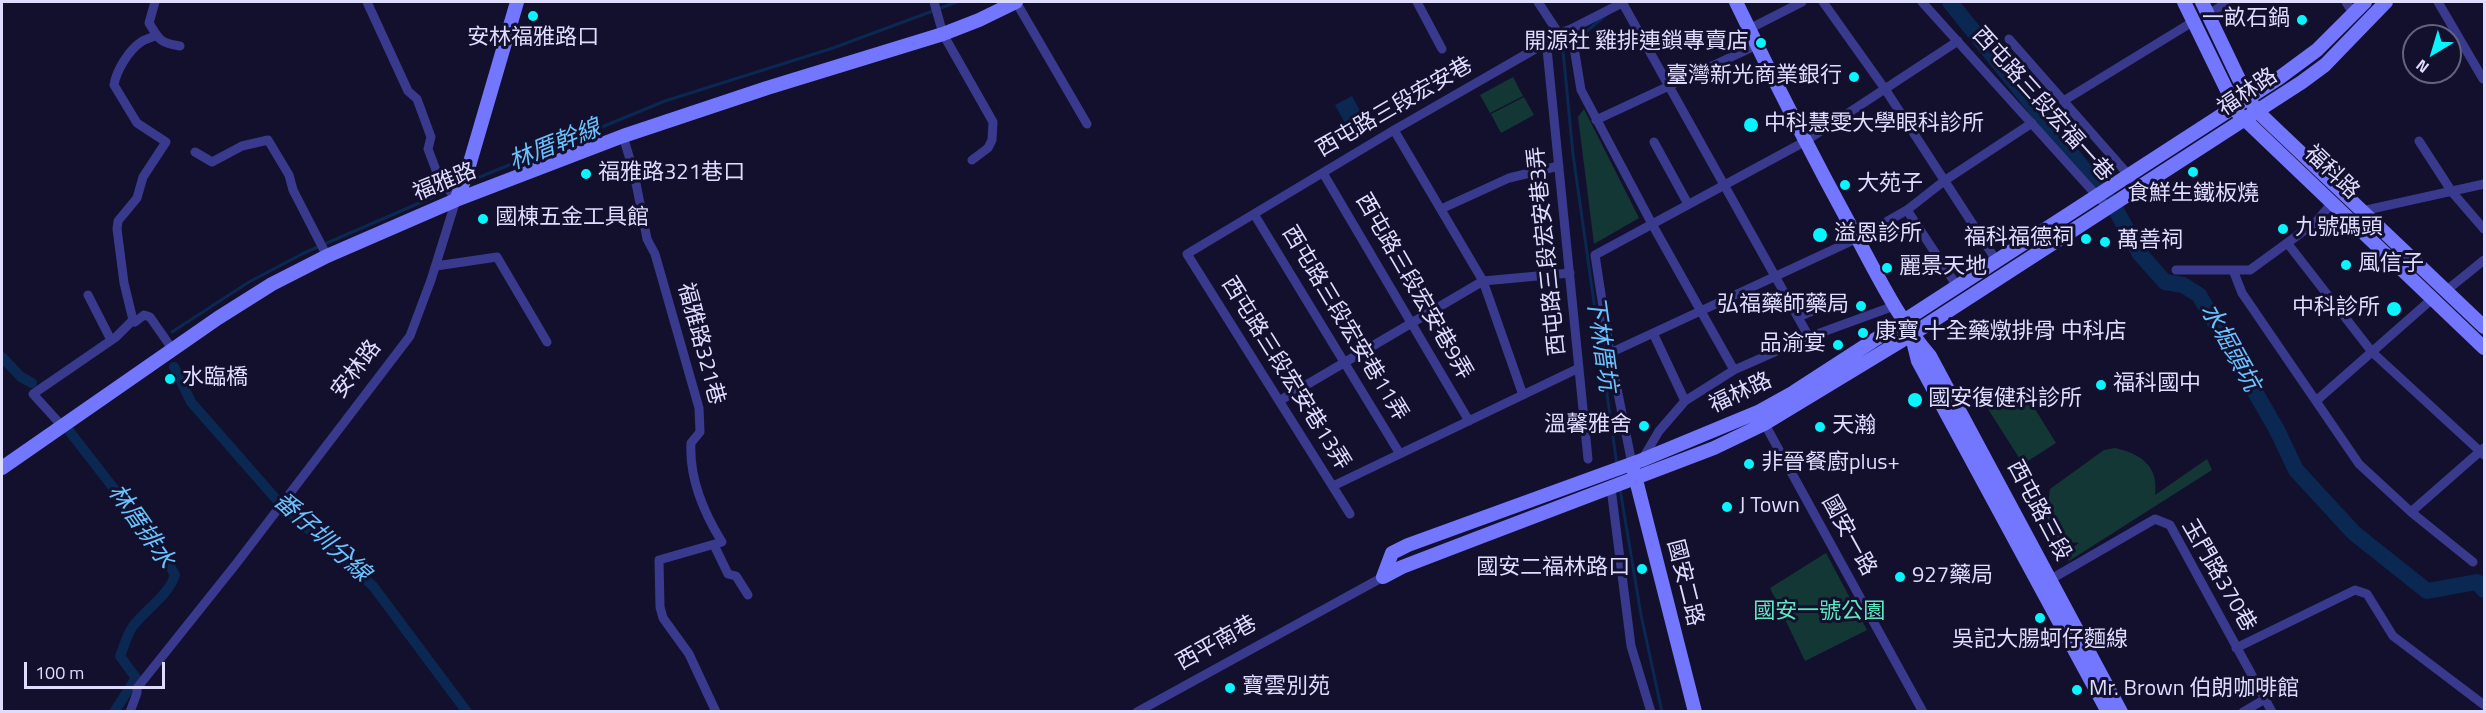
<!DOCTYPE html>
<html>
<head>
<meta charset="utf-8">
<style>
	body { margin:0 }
	#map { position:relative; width:2486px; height:713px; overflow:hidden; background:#13102d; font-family:"Titillium Web",sans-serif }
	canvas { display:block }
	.frame { position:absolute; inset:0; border:3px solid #dedcff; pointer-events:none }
	.north { position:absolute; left:2402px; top:24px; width:60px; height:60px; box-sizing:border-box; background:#13102d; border:2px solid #646281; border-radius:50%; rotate:218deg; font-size:16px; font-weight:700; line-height:24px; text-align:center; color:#dedcff }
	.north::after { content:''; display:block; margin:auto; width:21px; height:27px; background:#08f4ff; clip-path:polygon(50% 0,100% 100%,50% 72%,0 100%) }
	.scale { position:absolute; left:24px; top:662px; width:141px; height:27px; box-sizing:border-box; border:3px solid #dedcff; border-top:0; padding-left:8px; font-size:18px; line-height:21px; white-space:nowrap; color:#dedcff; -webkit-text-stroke:4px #13102d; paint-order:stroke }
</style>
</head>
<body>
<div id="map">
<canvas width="2486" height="713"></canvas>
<div class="frame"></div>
<div class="north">N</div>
<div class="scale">100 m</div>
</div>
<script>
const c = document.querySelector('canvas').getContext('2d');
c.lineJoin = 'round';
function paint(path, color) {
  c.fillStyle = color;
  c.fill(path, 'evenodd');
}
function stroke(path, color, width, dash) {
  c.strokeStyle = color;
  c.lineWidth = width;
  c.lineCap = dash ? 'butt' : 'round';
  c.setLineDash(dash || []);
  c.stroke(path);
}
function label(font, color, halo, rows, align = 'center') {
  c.font = font + ' "Titillium Web","Noto Sans TC",sans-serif';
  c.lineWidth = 6;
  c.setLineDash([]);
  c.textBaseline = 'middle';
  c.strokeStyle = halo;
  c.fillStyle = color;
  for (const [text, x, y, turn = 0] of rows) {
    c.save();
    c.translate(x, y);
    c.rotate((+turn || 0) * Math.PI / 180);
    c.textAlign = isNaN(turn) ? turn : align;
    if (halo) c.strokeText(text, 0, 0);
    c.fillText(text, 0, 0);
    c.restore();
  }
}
const green = new Path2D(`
	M1513,77L1523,96L1490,113L1480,95Z
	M1524,97L1534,115L1501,133L1491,114Z
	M1584,109L1639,218L1594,244L1578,117Z
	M2022,388L2056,443L2023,464L1988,409Z
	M2115,448C2141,454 2159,466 2155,495L2207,459L2212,470L2069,561L2064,553L2079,543L2062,541L2050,532L2047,514L2050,489L2104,450Z
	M1826,553L1867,630L1805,661L1770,588Z`);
const water = new Path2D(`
	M1352,96L1368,125L1351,134L1335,105Z`);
const stream = new Path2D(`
	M1606,15L1563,51L1573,154L1617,465
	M470,181L665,101L833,48L957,2
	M172,332L249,282L304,253L447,191
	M1620,489L1641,615L1662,712`);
const canal = new Path2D(`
	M2,357L21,377L32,383
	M174,367L191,402L283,507L373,586L467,712
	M70,432L160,548L175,575C168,596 146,609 133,626C126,636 125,645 120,656L136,678L114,712`);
const river = new Path2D(`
	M1950,2L2115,208L2140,254L2165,282L2183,285L2199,295L2277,430L2296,470L2354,533L2427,591L2477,582L2484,590`);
const street = new Path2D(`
	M155,2L149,23C159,39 159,43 180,46
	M934,2L943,34L993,122L992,140L988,148L972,160
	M1016,2L1087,124
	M1417,2L1442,49
	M1538,2L1559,34
	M1622,2L1809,337
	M1823,2L1885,89L1996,260
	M1922,2L2108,208
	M2346,2L2353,13
	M2438,2L2483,79
	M2208,15L2227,2
	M1571,29L1581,90L1652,224L1734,370
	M1749,29L1802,2
	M155,36C151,38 145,39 141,42C129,50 116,71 114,85L137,123L166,142L143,177L137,198L118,221L117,229L124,283L133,320L135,322L144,315L150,317L173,350
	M2009,39L2140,188
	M1543,40L1547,49L1588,459
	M2065,100L2194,21
	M1596,120L1757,45
	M1394,130L1483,281L1523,395
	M623,136L634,173L647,239L655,254L699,408L700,432L691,443C689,478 704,513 722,542L659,560L660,607L663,618L689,654L716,712
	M2419,141L2452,192L2484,229
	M1654,142L1688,204
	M195,152L212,162L242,146L268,140L289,175L293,190L327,256
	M1323,173L1469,421
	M1441,209L1509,178L1559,166
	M1907,210L1957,286
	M2362,211L2484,184
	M1254,214L1400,454
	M2288,244L2372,352L2484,455
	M436,266L497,257L547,342
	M2176,270H2250L2316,222L2332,203
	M2233,270L2242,293L2359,464L2411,512L2473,562
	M2447,290L2484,260
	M88,295L111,340
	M1798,317L1836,301
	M1653,333L1685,401
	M1610,353L1858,238L1907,210L1944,181L2032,123
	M1279,401L1483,281L1570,273
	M2316,401L2432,299
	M1762,419L1923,712
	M63,427L33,394L116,337L133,320
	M1642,460L1659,431L1685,401L1734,370L1809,337L1894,306
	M1632,464L1610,353L1595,255L1804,142L1958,41
	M1333,486L1579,368
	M1611,488L1631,646L1651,712
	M2411,512L2484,448
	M1350,514L1187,254L1394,130L1537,48L1543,40L1571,29L1624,2
	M714,545L728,574L736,576L748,595
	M2046,582L2155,519L2170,525L2272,712
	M2236,648L2355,590L2367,594L2393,636L2484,705
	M130,712L137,693V688L236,564L410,336L431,280L456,200L436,170L428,149L431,137L417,99L408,91L367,2
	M1137,712L1383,577
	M2243,712L2265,699`);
const secondary = new Path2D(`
	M1736,2C1774,81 1814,159 1856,236C1879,278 1899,320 1930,356L2121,712
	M2184,2L2238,113L2484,348
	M2202,2L2248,98L2258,112L2484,327
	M456,200L466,176L517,2
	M1912,337L1918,361L2108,712
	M2,468L218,318L272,284L327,256L456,200L623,136L767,88L943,34L979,20L1016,2
	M1634,472L1695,712
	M1383,577L1402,567L1475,539L1714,448L1764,424L1911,335L2302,82L2325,65L2386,2
	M1383,577L1392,553L1408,545L1642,460L1758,412L1794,392L2279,78L2317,50L2365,2`);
const markers = [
	[533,16,6,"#08f4ff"],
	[2302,20,6,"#08f4ff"],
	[1761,43,6,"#08f4ff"],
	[1854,77,6,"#08f4ff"],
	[1751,125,8,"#08f4ff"],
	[2193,172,6,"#08f4ff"],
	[586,174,6,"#08f4ff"],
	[1845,185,6,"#08f4ff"],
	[483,219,6,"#08f4ff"],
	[2283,229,6,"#08f4ff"],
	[1820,235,8,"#08f4ff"],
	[2086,239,6,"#08f4ff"],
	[2105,242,6,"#08f4ff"],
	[2346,265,6,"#08f4ff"],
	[1887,268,6,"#08f4ff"],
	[1861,306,6,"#08f4ff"],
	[2394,309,8,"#08f4ff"],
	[1863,333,6,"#08f4ff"],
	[1838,345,6,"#08f4ff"],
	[170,379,6,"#08f4ff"],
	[2101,385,6,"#08f4ff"],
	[1915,400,8,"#08f4ff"],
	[1644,426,6,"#08f4ff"],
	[1820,427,6,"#08f4ff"],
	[1749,464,6,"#08f4ff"],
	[1727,507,6,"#08f4ff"],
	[1642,569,6,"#08f4ff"],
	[1900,577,6,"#08f4ff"],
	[2040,618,6,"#08f4ff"],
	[1230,688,6,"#08f4ff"],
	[2077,690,6,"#08f4ff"]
];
const poiNames = [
	["一畝石鍋",2290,20,"right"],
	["安林福雅路口",533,39,"center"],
	["開源社 雞排連鎖專賣店",1749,43,"right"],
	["臺灣新光商業銀行",1842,77,"right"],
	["中科慧雯大學眼科診所",1764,125],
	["福雅路321巷口",598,174],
	["大苑子",1857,185],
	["食鮮生鐵板燒",2193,195,"center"],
	["國棟五金工具館",495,219],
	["九號碼頭",2295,229],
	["溢恩診所",1834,235],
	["福科福德祠",2074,239,"right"],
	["萬善祠",2117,242],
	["風信子",2358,265],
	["麗景天地",1899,268],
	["弘福藥師藥局",1849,306,"right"],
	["中科診所",2380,309,"right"],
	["康寶 十全藥燉排骨 中科店",1875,333],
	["品渝宴",1826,345,"right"],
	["水臨橋",182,379],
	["福科國中",2113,385],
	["國安復健科診所",1928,400],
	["溫馨雅舍",1632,426,"right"],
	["天瀚",1832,427],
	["非晉餐廚plus+",1761,464],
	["J Town",1739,507],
	["國安二福林路口",1630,569,"right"],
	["927藥局",1912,577],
	["吳記大腸蚵仔麵線",2040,641,"center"],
	["寶雲別苑",1242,688],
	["Mr. Brown 伯朗咖啡館",2089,690]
];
const streetNames = [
	["福林路",2248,93,-34],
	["西屯路三段宏福一巷",2042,105,48],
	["西屯路三段宏安巷",1395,108,-30],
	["福科路",2331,173,44],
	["福雅路",445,183,-22],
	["西屯路三段宏安巷3弄",1548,251,-96],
	["西屯路三段宏安巷9弄",1413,287,60],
	["西屯路三段宏安巷11弄",1344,324,59],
	["福雅路321巷",700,344,75],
	["安林路",357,370,-53],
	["西屯路三段宏安巷13弄",1285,374,58],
	["福林路",1741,394,-25],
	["西屯路三段",2038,511,62],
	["國安一路",1848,536,61],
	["玉門路370巷",2218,576,60],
	["國安二路",1684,583,76],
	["西平南巷",1217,644,-29]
];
const parkNames = [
	["國安一號公園",1819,613]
];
const waterNames = [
	["林厝幹線",555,146,-22],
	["下林厝坑",1600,344,82],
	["水堀頭坑",2229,348,61],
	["林厝排水",140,527,55],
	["番仔圳分線",321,538,42]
];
paint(green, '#133734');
paint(water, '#0a2852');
stroke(stream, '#0a2852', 3);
stroke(canal, '#0a2852', 10);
stroke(river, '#0a2852', 16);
stroke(street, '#393a8e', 9);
stroke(secondary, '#7377ff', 14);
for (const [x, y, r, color] of markers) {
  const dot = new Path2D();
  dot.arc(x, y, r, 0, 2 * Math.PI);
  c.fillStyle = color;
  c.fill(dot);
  stroke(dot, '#13102d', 2);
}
label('22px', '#dedcff', '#13102d', poiNames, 'left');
label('22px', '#dedcff', '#13102d', streetNames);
label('22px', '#60e7be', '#13102d', parkNames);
label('italic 24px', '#6ac2ff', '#13102d', waterNames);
</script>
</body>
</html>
